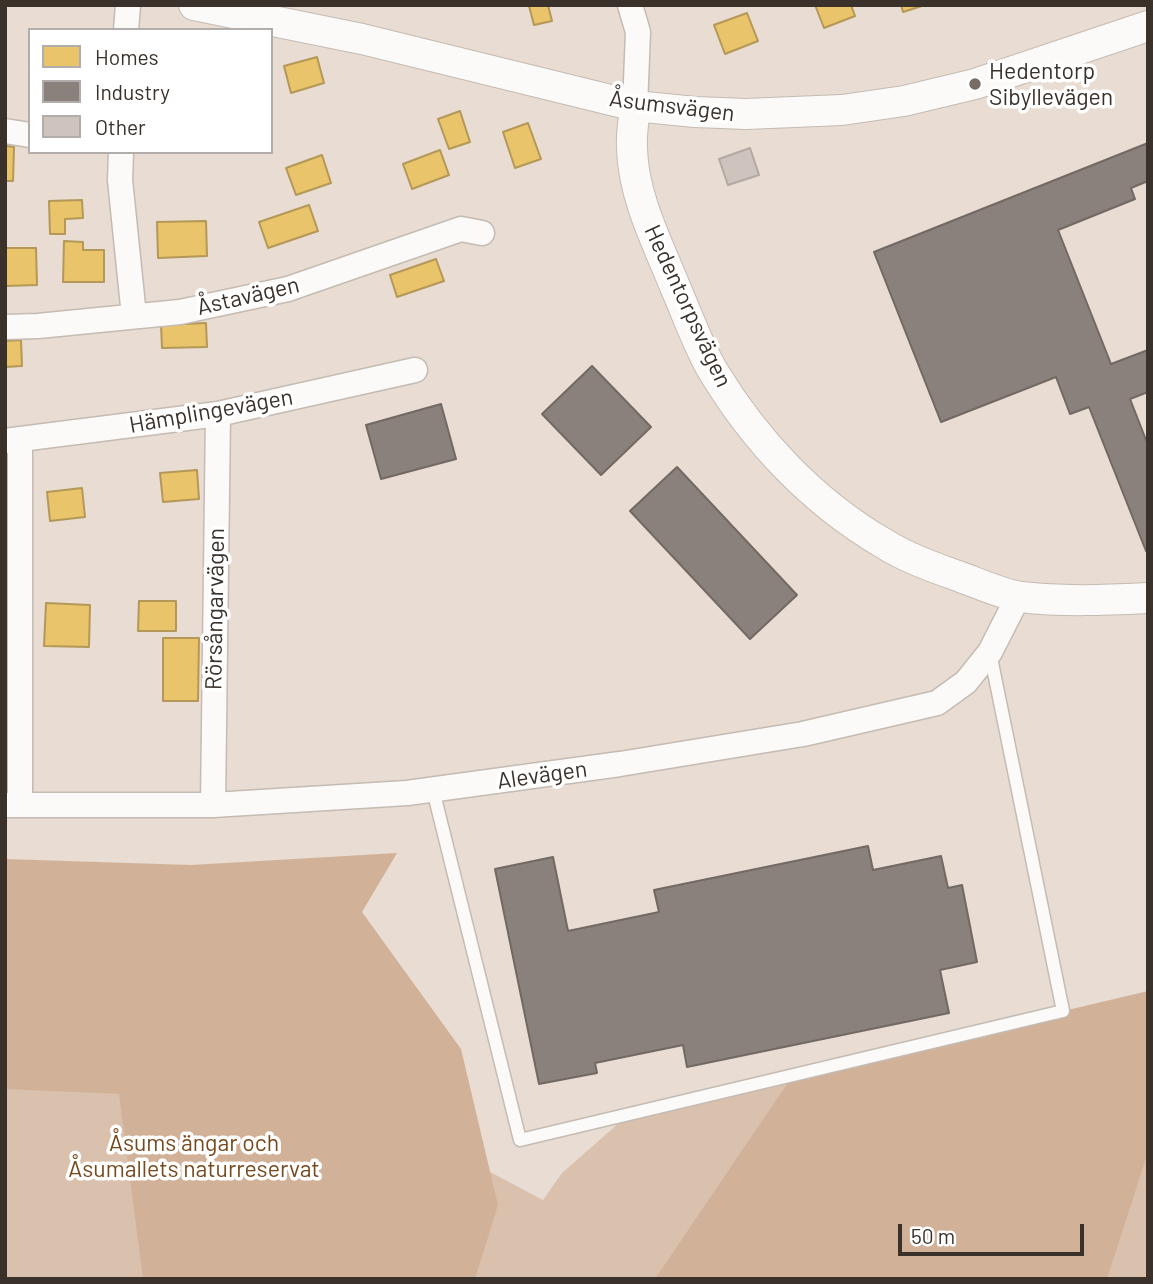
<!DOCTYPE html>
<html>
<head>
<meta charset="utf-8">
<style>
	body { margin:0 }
	#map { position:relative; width:1153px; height:1284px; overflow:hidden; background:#e8dcd3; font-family:Barlow,sans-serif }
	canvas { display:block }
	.frame { position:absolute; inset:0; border:7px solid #3a312a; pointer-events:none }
	.legend { position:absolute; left:28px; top:28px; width:245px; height:126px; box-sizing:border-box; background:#fff; border:2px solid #b0adaa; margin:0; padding:9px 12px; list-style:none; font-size:21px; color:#3a312a }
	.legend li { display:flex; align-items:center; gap:14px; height:35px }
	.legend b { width:35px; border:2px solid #b0adaa }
	.scale { position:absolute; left:898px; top:1224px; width:186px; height:32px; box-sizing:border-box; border:4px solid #3a312a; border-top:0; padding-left:9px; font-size:21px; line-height:24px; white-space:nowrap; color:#3a312a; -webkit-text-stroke:5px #fff; paint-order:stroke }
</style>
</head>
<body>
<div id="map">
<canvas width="1153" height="1284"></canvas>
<div class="frame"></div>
<ul class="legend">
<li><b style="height:19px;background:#e9c46a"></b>Homes</li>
<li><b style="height:19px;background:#8a817c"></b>Industry</li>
<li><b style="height:19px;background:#cec4bd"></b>Other</li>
</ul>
<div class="scale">50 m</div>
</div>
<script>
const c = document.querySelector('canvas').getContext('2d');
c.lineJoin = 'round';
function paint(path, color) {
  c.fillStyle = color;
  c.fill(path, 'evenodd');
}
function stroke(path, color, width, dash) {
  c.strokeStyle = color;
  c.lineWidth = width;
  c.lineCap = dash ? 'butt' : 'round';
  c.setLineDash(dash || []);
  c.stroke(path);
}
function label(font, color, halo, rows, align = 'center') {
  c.font = font + ' Barlow,sans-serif';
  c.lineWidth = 7;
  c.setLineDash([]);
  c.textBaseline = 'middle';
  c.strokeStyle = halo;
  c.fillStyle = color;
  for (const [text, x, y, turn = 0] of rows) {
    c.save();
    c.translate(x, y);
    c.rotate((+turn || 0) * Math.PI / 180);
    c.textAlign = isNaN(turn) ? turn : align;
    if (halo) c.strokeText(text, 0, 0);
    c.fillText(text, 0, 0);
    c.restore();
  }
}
const green = new Path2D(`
	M5,1034L454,1153L543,1200L562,1173L628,1115L793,1075L736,1161L1148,1054V1279H5Z`);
const forest = new Path2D(`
	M397,853L362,912L461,1049L498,1205L475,1279H143L119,1094L5,1089V859L191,865Z
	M1148,991V1152L1107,1279H655L793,1075Z`);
const homes = new Path2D(`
	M533,5H548L552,21L534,25L529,6Z
	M815,5H851L855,16L824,28Z
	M901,5H925L903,12Z
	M747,13L758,41L725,54L714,25Z
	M317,57L324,83L291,93L284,66Z
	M460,111L470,142L449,149L438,119Z
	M528,123L541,159L515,168L503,132Z
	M5,146L14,147L13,181H5Z
	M440,150L449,175L412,189L403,164Z
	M322,155L331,183L296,195L286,168Z
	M82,200L83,218L65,219V234H50L49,201Z
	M309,205L318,231L268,248L259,222Z
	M206,221L207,256L158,258L157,222Z
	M64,241L83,242V250H104V282H63Z
	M5,248H36L37,285L5,286Z
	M436,259L444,281L397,297L390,275Z
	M206,323L207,347L162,348L161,325Z
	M21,340L22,366L5,367V341Z
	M197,470L199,499L163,502L160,473Z
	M82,488L85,517L50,521L47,492Z
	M139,601H176V631H138Z
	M5,603H13V648H5Z
	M46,603L90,605L89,647L44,646Z
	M163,638H199L198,701H163Z`);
const industry = new Path2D(`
	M1148,143V181L1131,188L1135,199L1058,230L1111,364L1148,350V392L1130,399L1148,445V550L1146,551L1089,407L1070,414L1056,377L941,422L874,252Z
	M592,366L651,427L601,475L542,414Z
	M441,404L456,459L381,479L366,425Z
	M677,467L797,595L750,639L630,511Z
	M868,846L873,870L941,856L948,888L962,885L977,962L940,970L949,1013L687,1067L683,1045L595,1063L597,1073L539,1084L495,869L553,857L568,931L659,912L654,890Z`);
const building = new Path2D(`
	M750,148L759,175L728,185L719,159Z`);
const service = new Path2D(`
	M433,790L520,1140L1063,1011L990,653`);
const minor = new Path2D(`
	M630,5L638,32L635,106
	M126,30L128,5
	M5,131L30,135
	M121,152L120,180L134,316
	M5,327L38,326L180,312L288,289L461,229L482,233
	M5,441L218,414L415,370
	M5,805H213L407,793L620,764L803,734L937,703L966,682L990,652L1018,597
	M20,805V440
	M213,805L218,414`);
const tertiary = new Path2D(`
	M194,5L362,39L635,106L695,112L746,114L842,110L904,101L975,84L1148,26
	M635,106C634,119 631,134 632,148C633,197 658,244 676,289C687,314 699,348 713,371C755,441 813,502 883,543C905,557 930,566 955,575C973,581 1003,595 1021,597C1063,602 1106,600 1148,598`);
const markers = [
	[975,84,7,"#776d65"]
];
const poiNames = [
	["Hedentorp",989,71],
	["Sibyllevägen",989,97]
];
const streetNames = [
	["Åsumsvägen",672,106,7],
	["Åstavägen",248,296,-13],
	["Hedentorpsvägen",688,306,65],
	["Hämplingevägen",211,411,-10],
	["Rörsångarvägen",215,609,-89],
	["Alevägen",542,775,-8]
];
const parkNames = [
	["Åsums ängar och",194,1143],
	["Åsumallets naturreservat",194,1169]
];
paint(green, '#dac1ad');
paint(forest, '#d1b299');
paint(homes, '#e9c46a');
stroke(homes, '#b49857', 2);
paint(industry, '#8a817c');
stroke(industry, '#726963', 2);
paint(building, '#cec4bd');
stroke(building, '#b2a9a2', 2);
stroke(service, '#c4bbb3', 15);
stroke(minor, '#c4bbb3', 27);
stroke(tertiary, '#c4bbb3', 32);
stroke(service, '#fcfaf8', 12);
stroke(minor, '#fcfaf8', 24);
stroke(tertiary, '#fcfaf8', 30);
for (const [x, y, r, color] of markers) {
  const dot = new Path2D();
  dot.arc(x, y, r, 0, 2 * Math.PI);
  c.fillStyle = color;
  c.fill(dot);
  stroke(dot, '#fff', 2.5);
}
label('23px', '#3a312a', '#fff', poiNames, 'left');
label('23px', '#3a312a', '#fff', streetNames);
label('23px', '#77491c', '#fff', parkNames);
</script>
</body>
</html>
